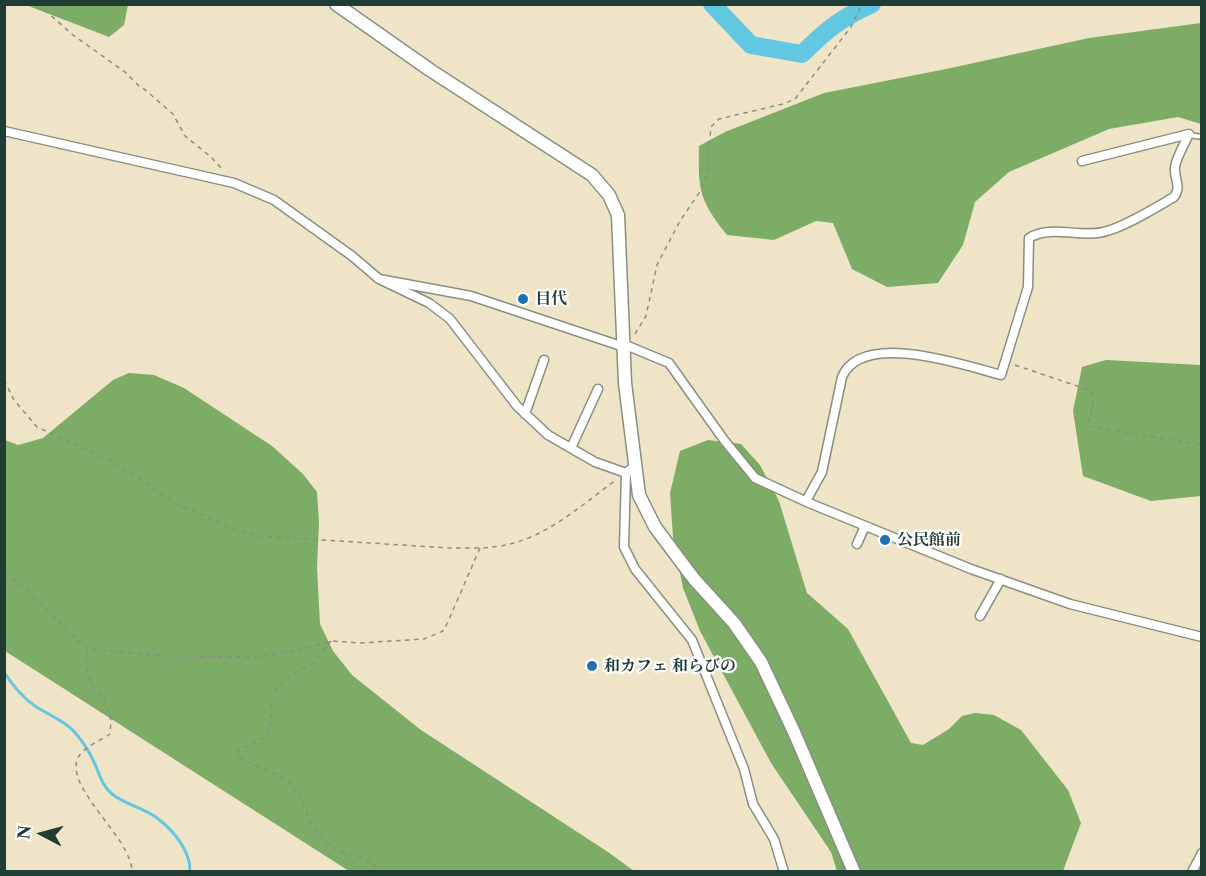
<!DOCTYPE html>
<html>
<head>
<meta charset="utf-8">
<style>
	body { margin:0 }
	#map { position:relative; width:1206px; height:876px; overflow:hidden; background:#efe4c7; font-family:"Libre Caslon Text",serif }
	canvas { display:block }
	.frame { position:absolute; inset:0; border:6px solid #1f3d34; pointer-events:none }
	.north { position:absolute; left:12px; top:804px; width:60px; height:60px; -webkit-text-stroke:4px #fff; paint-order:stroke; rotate:276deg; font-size:16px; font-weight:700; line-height:24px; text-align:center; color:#1f3d34 }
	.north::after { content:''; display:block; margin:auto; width:21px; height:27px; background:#1f3d34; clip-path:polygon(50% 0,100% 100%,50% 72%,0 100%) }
</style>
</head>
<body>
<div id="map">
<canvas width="1206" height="876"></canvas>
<div class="frame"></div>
<div class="north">N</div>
</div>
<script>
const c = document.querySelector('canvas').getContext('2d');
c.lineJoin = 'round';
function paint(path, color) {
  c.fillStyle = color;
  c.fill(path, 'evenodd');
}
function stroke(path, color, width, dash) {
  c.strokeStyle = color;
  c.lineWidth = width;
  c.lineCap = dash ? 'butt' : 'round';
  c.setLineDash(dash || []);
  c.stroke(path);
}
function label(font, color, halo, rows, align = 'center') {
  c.font = font + ' "Libre Caslon Text","Noto Serif JP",serif';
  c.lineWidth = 4.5;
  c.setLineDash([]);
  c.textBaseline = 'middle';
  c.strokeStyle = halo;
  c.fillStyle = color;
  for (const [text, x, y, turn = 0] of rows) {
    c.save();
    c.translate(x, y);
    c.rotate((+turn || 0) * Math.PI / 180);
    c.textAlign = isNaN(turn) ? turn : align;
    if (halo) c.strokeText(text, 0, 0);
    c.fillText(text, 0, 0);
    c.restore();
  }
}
const forest = new Path2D(`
	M26,5H128L124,25L109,37Z
	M1201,23V124L1178,117L1109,129L1009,172L975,202L963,245L938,283L887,287L852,269L833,223L816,221L774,240L727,235C699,200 698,190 699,146L725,132L824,93L946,69L1089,38Z
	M1106,360L1201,365V496L1151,501L1083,476L1073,411L1082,367Z
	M129,373L154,375L184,388L272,446L303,474L317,492L319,523L317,567L320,624L333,651L352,675L421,730L608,852L634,871H349L5,651V440L18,445L43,438L113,380Z
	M708,440L741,444L760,465L779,501L807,593L848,629L911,743L923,745L949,729L962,716L975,713L994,715L1021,730L1068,790L1081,823L1063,871H837L831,852L771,763L700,631L683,588L673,537L670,493L680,451Z`);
const stream = new Path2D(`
	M4,672C13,686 22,697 35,706C49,715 67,722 77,735C83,742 88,750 92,758C99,771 101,785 112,794C126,805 144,808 157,818C173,830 191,851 190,872`);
const river = new Path2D(`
	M712,4L751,45L802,54C826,30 841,18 872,4`);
const path = new Path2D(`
	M38,4L73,35L125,72L138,85L143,88L173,114L185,136L211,157L223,170
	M635,334L646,316L657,265L680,221L701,190L706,178L711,127L719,119L783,104L795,99L851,27L862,4
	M1015,365L1089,390L1094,398L1088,426L1202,445
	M4,380L14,400L37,427L112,461L177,504L236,530L260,536L449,548C470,548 494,549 514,543C553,532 584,503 616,480
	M4,575L20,584L87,649L165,656L257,657L299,650L332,641L360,643L424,639L443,631L447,624L480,548
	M331,641L313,663L289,677L279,686L272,696L271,723L267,736L238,751L240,759C258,768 286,774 297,792C306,807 309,829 324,840C329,844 334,849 340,851C356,857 369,856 380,872
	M87,650L86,666L92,685L105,702L111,720L110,734C101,740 85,747 79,756C61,786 132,837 132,872`);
const lane = new Path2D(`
	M1189,135L1202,137`);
const street = new Path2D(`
	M4,131L234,183L274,200L352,256L379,279L429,303L450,319L517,406L548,435L595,462L626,473
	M379,279L471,296L624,347L628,346L669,363L724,440L755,478L809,503L971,569L1070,604L1202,637
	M525,414L544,360
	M571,448L598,389
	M629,470L626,473L624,547L635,569L692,640L744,769L753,804L774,839L784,872
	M806,501L822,472L842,377C862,330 964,365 1001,375L1028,287L1029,238C1051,224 1082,239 1107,231C1128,225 1155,208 1174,197C1182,186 1174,180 1175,168C1175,160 1185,143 1189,134L1082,161
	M857,544L865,526
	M980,616L1001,579
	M1192,872L1202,853`);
const secondary = new Path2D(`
	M336,4L430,70L592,175L609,195L618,215L625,383L639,495L655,527L694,579L734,623L761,662L794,732L854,872`);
const markers = [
	[523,299,6,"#1f6fb2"],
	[885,540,6,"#1f6fb2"],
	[592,666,6,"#1f6fb2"]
];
const poiNames = [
	["目代",535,299],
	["公民館前",897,540],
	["和カフェ 和らびの",604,666]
];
paint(forest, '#7cac66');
stroke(stream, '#63c7e1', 3);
stroke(river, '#63c7e1', 18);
stroke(lane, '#87907e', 7);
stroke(street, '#87907e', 11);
stroke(secondary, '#87907e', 15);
stroke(path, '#87907e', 1.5, [4.5, 4.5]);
stroke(lane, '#fff', 4);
stroke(street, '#fff', 8);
stroke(secondary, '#fff', 12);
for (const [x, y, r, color] of markers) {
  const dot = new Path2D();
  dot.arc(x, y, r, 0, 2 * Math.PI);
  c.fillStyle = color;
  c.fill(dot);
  stroke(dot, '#fff', 2);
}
label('bold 16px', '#1f3d34', '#fff', poiNames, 'left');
</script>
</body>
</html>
